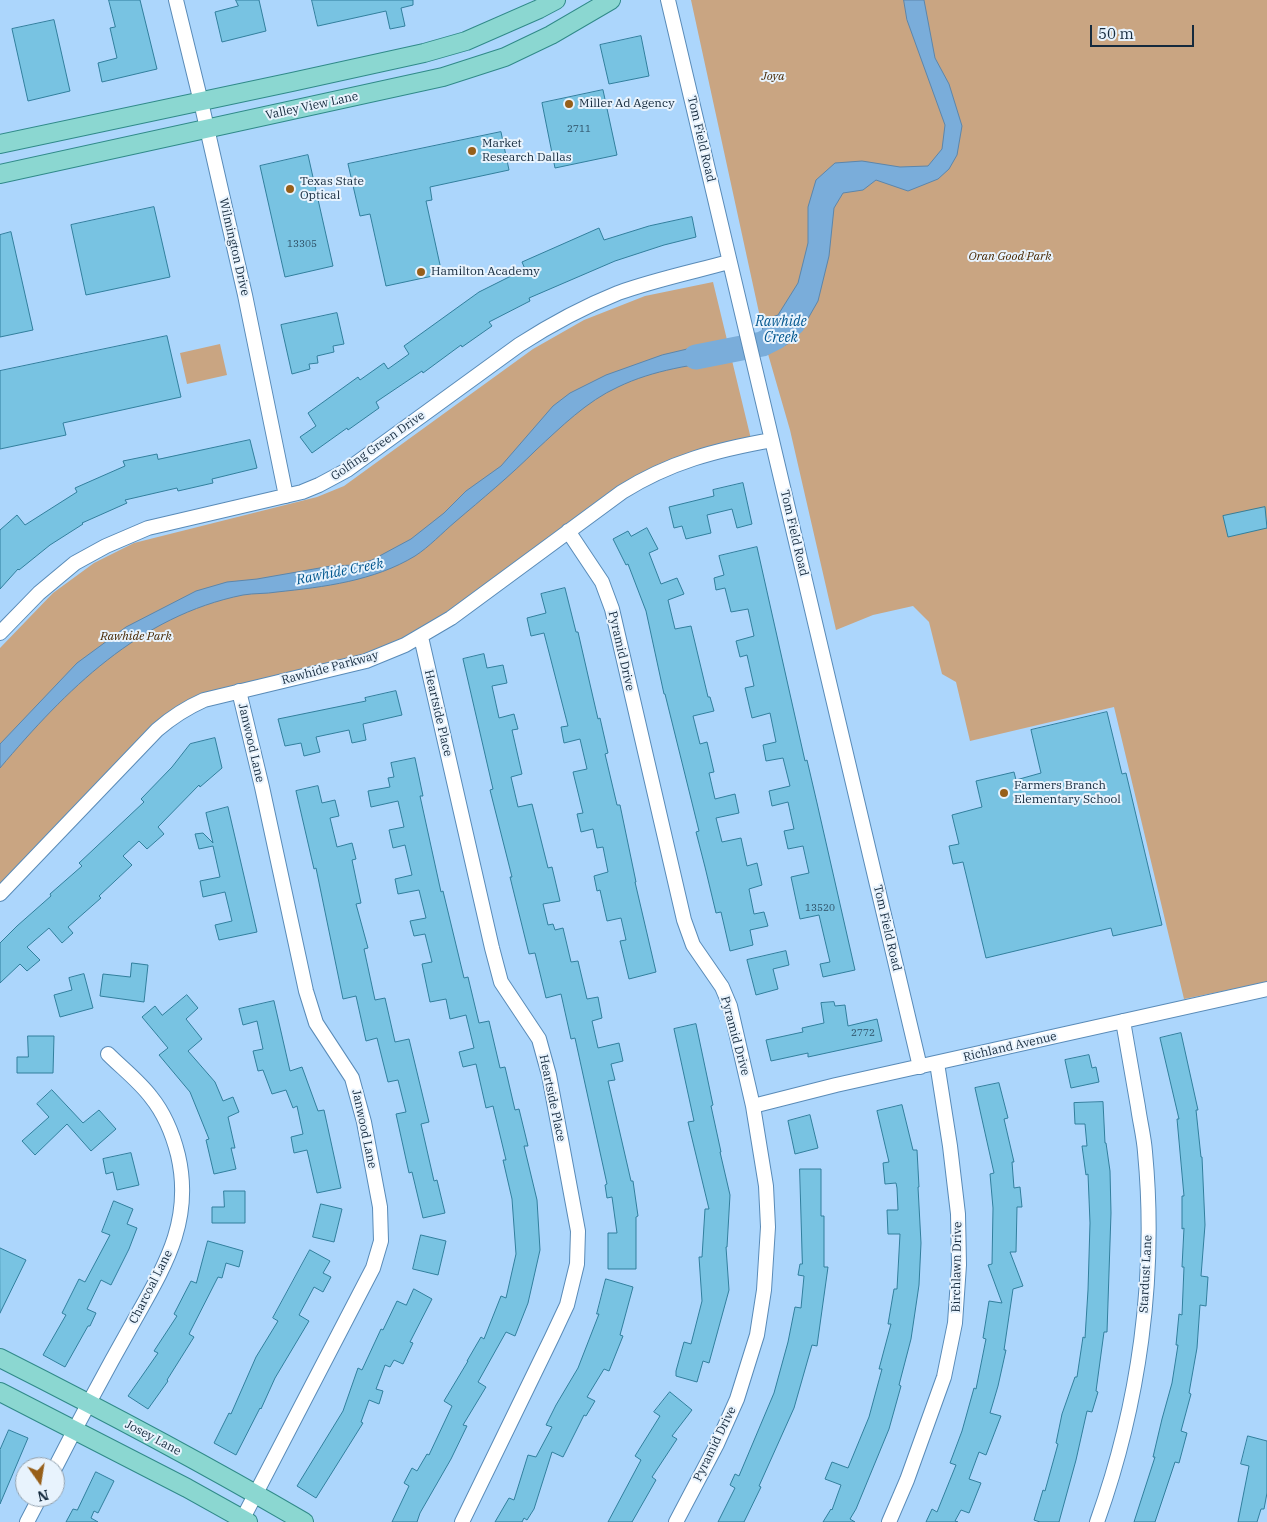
<!DOCTYPE html>
<html>
<head>
<meta charset="utf-8">
<style>
	body { margin:0 }
	#map { position:relative; width:1267px; height:1522px; overflow:hidden; background:#acd6fc; font-family:"IBM Plex Serif",serif }
	canvas { display:block }
	.north { position:absolute; left:15px; top:1457px; width:50px; height:50px; box-sizing:border-box; background:#e8f3fd; border:1px solid #94a3b0; border-radius:50%; rotate:167deg; font-size:14px; font-weight:700; line-height:20px; text-align:center; color:#152a3d }
	.north::after { content:''; display:block; margin:auto; width:18px; height:22px; background:#975f19; clip-path:polygon(50% 0,100% 100%,50% 72%,0 100%) }
	.scale { position:absolute; left:1090px; top:25px; width:104px; height:22px; box-sizing:border-box; border:2px solid #152a3d; border-top:0; padding-left:6px; font-size:15px; line-height:18px; white-space:nowrap; color:#152a3d; -webkit-text-stroke:4px #e8f3fd; paint-order:stroke }
</style>
</head>
<body>
<div id="map">
<canvas width="1267" height="1522"></canvas>
<div class="north">N</div>
<div class="scale">50 m</div>
</div>
<script>
const c = document.querySelector('canvas').getContext('2d');
c.lineJoin = 'round';
function paint(path, color) {
  c.fillStyle = color;
  c.fill(path, 'evenodd');
}
function stroke(path, color, width, dash) {
  c.strokeStyle = color;
  c.lineWidth = width;
  c.lineCap = dash ? 'butt' : 'round';
  c.setLineDash(dash || []);
  c.stroke(path);
}
function label(font, color, halo, rows, align = 'center') {
  c.font = font + ' "IBM Plex Serif",serif';
  c.lineWidth = 4;
  c.setLineDash([]);
  c.textBaseline = 'middle';
  c.strokeStyle = halo;
  c.fillStyle = color;
  for (const [text, x, y, turn = 0] of rows) {
    c.save();
    c.translate(x, y);
    c.rotate((+turn || 0) * Math.PI / 180);
    c.textAlign = isNaN(turn) ? turn : align;
    if (halo) c.strokeText(text, 0, 0);
    c.fillText(text, 0, 0);
    c.restore();
  }
}
const green = new Path2D(`
	M691,0H1267V982L1184,999L1114,707L970,741L956,682L942,674L929,622L913,606L873,615L836,630L790,430L768,354Z
	M713,282L751,439L680,459L420,634L366,657L198,699L0,888V648L53,593L94,563L134,543L317,497L344,486L533,349L584,320L645,296Z
	M220,344L227,375L187,384L180,353Z`);
const water = new Path2D(`
	M904,0H924L935,58L949,84L962,126L957,155L949,169L938,179L908,191L876,180L863,190L843,193L834,208L829,256L818,301L802,329L791,342L768,354L761,321L778,315L798,283L808,243V207L816,180L835,163L862,161L900,167L928,166L942,149L945,125L907,20Z
	M727,340L732,360C694,364 653,370 618,387C587,401 561,427 536,450C510,476 482,499 455,522C442,533 429,547 415,556C374,581 324,587 277,592C266,594 254,593 243,595C139,616 66,690 0,768V744L77,663L126,627L196,591L227,582L257,579L331,566L354,565L372,560L411,539L444,513L466,491L501,466L553,406L570,393L606,375L662,355Z`);
const river = new Path2D(`
	M696,357L762,344L776,337L793,323`);
const building = new Path2D(`
	M109,0H140L157,69L102,82L98,63L117,58L110,28L115,27Z
	M236,0H259L266,31L222,42L215,12L238,6Z
	M312,0H413V5L401,8L405,26L390,29L386,11L318,26Z
	M54,20L70,91L28,101L12,29Z
	M641,36L649,76L609,84L600,45Z
	M603,90L617,155L555,168L542,103Z
	M501,132L509,170L430,187L432,200L426,201L442,274L386,286L370,214L360,216L348,164Z
	M308,155L333,266L285,277L260,166Z
	M154,207L170,277L86,295L71,225Z
	M692,217L696,237L664,245L615,261L529,298L530,301L489,322L492,326L462,347L461,345L423,373L422,371L376,402L379,408L348,430L347,428L312,453L300,437L316,426L308,413L358,377L360,380L384,363L388,369L409,354L404,346L479,292L525,269L522,262L599,228L604,240L649,226Z
	M11,232L33,330L0,337V235Z
	M337,313L344,344L333,346L334,352L317,356L318,363L309,364L310,369L292,374L281,325Z
	M167,336L181,397L63,423L66,435L0,449V371Z
	M250,440L257,468L212,479L213,483L178,491L177,488L125,500L127,503L82,523L83,524L50,545L19,570L18,569L0,589V530L17,515L25,525L77,492L75,488L125,466L123,461L157,454L158,459Z
	M743,483L752,524L737,528L732,509L707,515L711,533L686,539L682,526L674,528L669,507L714,496L713,490Z
	M1265,507L1267,528L1228,537L1223,516Z
	M647,528L658,549L649,553L661,584L677,578L684,594L668,600L675,629L691,626L708,697H710L714,711L693,716L700,744L707,742L714,772L709,773L715,799L735,794L739,813L716,818L722,842L741,838L747,866L757,863L762,885L749,889L754,914L764,912L768,926L750,930L753,945L730,951L721,912L716,913L705,867L696,832L699,831L665,694H664L646,611L628,564L626,565L613,539L628,531L631,536Z
	M757,547L805,761L807,760L817,803L855,970L823,977L820,964L830,962L819,915L800,919L791,877L809,873L803,846L788,849L784,831L794,829L788,802L772,806L769,791L790,786L783,758L766,761L763,745L776,742L770,713L752,718L745,688L754,686L747,655L740,657L736,641L754,636L748,609L731,612L725,588L716,590L714,578L724,575L719,556Z
	M565,588L576,632H578L598,719L600,718L608,753L605,754L617,805H620L636,882H635L656,972L629,979L620,941L626,940L621,918L607,921L600,890L597,891L594,876L608,872L603,847L597,848L593,829L581,832L577,814L583,813L573,772L587,769L580,739L564,743L561,727L568,726L544,633L531,636L527,618L546,613L541,594Z
	M484,654L487,668L503,665L507,683L492,686L499,718L514,714L518,729L512,730L522,774L511,777L518,807L532,804L548,868L552,867L560,901L543,904L548,925L553,924L555,930L563,928L571,962L578,961L587,999L598,997L602,1018L592,1021L598,1048L619,1043L623,1061L611,1064L615,1080L608,1081L631,1181H633L638,1216L636,1217V1269H608V1233H617L612,1197L607,1198L605,1185L607,1184L575,1038L571,1039L561,994L546,998L535,953L529,954L510,877H512L490,790L493,789L463,659Z
	M396,691L402,715L363,724L366,740L352,743L349,730L316,737L320,752L304,756L301,743L285,746L278,719L366,701L365,698Z
	M1107,712L1122,774L1126,773L1162,925L1113,936L1111,928L986,958L963,862L953,864L949,846L959,844L952,815L982,807L976,781L1014,772L1016,780L1041,773L1031,730Z
	M215,738L222,768L200,787L199,785L158,827L164,834L147,849L139,841L123,856L132,865L99,896L101,898L68,927L73,933L62,943L49,928L27,947L40,960L27,971L20,964L0,983V943L17,926L51,896L50,894L82,866L79,863L144,802L141,799L172,767L190,744Z
	M415,758L423,796H420L441,892L443,891L464,978L468,977L479,1023L489,1021L500,1068L505,1067L515,1110L519,1109L528,1146H524L537,1200L540,1250L528,1303L515,1336L506,1332L478,1382L486,1387L463,1425L467,1426L451,1459L420,1513L417,1522H392L409,1486L404,1483L412,1468L417,1471L427,1454L429,1455L452,1406L444,1401L468,1361H467L481,1337L484,1339L501,1296L506,1298L516,1254L512,1199L503,1160H506L493,1106L486,1108L476,1064L463,1067L459,1052L474,1048L466,1015L450,1019L446,999L430,1002L422,964L432,962L425,934L414,936L410,921L426,918L419,890L398,894L395,879L412,875L405,845L393,848L389,830L404,827L398,801L371,807L368,791L390,787L388,778L394,777L391,763Z
	M318,786L322,803L335,800L339,816L330,818L337,847L352,843L356,859L352,860L361,903L356,904L368,948L364,949L375,1000L385,998L395,1042L409,1039L429,1122L421,1124L434,1181L437,1180L445,1213L423,1218L412,1172L409,1173L396,1114L406,1112L398,1080L388,1082L377,1038L366,1041L356,996L343,999L316,868L314,869L296,791Z
	M228,807L257,932L219,940L215,925L232,921L225,892L203,897L200,881L220,877L213,846L199,849L195,834L203,833L213,843L206,813Z
	M786,951L789,965L773,969L778,989L756,995L747,960Z
	M132,963L148,965L144,1002L100,996L103,974L130,977Z
	M84,974L93,1008L60,1017L54,995L72,990L69,978Z
	M187,995L198,1008L186,1019L202,1039L188,1051L215,1082L223,1101L233,1097L239,1112L228,1117L235,1148H231L236,1169L214,1174L206,1140L209,1139L190,1092L159,1055L168,1048L142,1017L155,1006L162,1015Z
	M274,1001L290,1071L302,1067L318,1111L324,1110L341,1188L317,1193L307,1150L294,1153L291,1137L303,1134L297,1106L293,1108L286,1090L272,1094L263,1070L258,1071L253,1051L263,1049L257,1021L243,1025L239,1009Z
	M834,1002L835,1006L845,1005L848,1026L877,1019L882,1041L808,1057V1053L771,1061L766,1040L803,1032L802,1028L824,1023L821,1003Z
	M696,1024L713,1105L711,1106L721,1152H720L730,1195L727,1247H726L729,1290L709,1363L703,1361L697,1382L676,1376V1371L684,1342L691,1344L702,1301L699,1257H702L705,1209H709L688,1122L694,1121L674,1029Z
	M1181,1033L1198,1110H1196L1201,1157H1202L1205,1225L1201,1276L1208,1277L1206,1306L1200,1305L1197,1348L1189,1393L1191,1394L1181,1431L1187,1433L1179,1463L1175,1462L1155,1522H1134L1155,1457H1153L1162,1419L1172,1383L1178,1345H1176L1179,1314L1182,1315L1184,1267H1182L1184,1228L1182,1229V1196H1184L1177,1119H1179L1160,1038Z
	M28,1036H54L53,1073H17V1057H28Z
	M1089,1055L1092,1068L1096,1067L1099,1082L1071,1088L1065,1060Z
	M999,1083L1008,1118L1004,1119L1014,1162H1012L1014,1188L1020,1187L1022,1207H1017L1016,1252H1010L1023,1286L1013,1289L1004,1350H1006L998,1386L990,1413L1001,1416L986,1455L979,1452L969,1479L981,1483L969,1513L961,1510L955,1521L958,1522H926L932,1509L937,1512L956,1465L950,1463L962,1431L974,1388L976,1389L986,1339L983,1338L989,1301L1002,1303L988,1265L992,1264L993,1208L990,1174L994,1173L975,1088Z
	M52,1090L83,1123L99,1110L116,1129L91,1151L67,1124L35,1155L22,1141L49,1117L37,1104Z
	M1103,1102L1105,1143H1106L1110,1171L1111,1213L1107,1332H1104L1096,1391L1098,1392L1092,1412L1087,1411L1076,1460L1059,1522H1040L1034,1520L1043,1490L1045,1491L1058,1444L1056,1443L1062,1414L1075,1377H1077L1083,1337L1085,1338L1088,1290L1090,1223L1088,1174L1086,1175L1082,1146H1087L1085,1124H1075L1074,1103Z
	M902,1105L913,1150H917L919,1187H918L921,1243L919,1285L911,1339L899,1385L901,1386L889,1429L856,1509L850,1519L855,1522H823L831,1509L832,1510L841,1485L825,1479L832,1462L848,1468L869,1417L882,1369H879L891,1324H888L894,1289H897L900,1234H888L887,1210H898L897,1188L896,1183L885,1184L883,1163L889,1162L877,1111Z
	M810,1115L818,1148L795,1154L788,1121Z
	M131,1153L139,1185L117,1190L113,1172L106,1174L103,1159Z
	M800,1169H821V1216H824V1267H828L817,1346L812,1345L794,1408L759,1486L761,1487L744,1522H718L735,1488L730,1485L735,1474L739,1476L774,1393L788,1342L795,1307L801,1308L804,1276L798,1275L800,1264H802Z
	M224,1191H245V1223H212V1207H224Z
	M114,1201L133,1209L127,1224L137,1228L129,1249L111,1285L101,1280L87,1309L96,1313L90,1326H88L65,1367L43,1355L66,1315L62,1313L79,1279L85,1282L110,1235L102,1232Z
	M321,1204L342,1209L334,1242L313,1237Z
	M421,1235L446,1241L438,1275L413,1269Z
	M208,1241L243,1251L239,1267L226,1263L222,1278L218,1277L189,1334L194,1337L167,1380L168,1381L148,1409L128,1396L158,1353L154,1351L177,1316L174,1314L191,1281L196,1283Z
	M0,1248L26,1260L0,1313Z
	M310,1250L330,1261L323,1273L331,1277L323,1292L314,1287L299,1315L309,1321L275,1378L261,1409L260,1408L236,1455L214,1443L229,1413L231,1414L256,1357L278,1321L273,1318Z
	M606,1279L633,1287L620,1335L623,1336L609,1371L604,1369L587,1397L595,1401L586,1416L584,1415L563,1457L552,1452L534,1509L527,1520L524,1518L522,1522H495L509,1498L514,1500L528,1455L536,1457L552,1427L546,1425L556,1405L578,1368L599,1314H597Z
	M414,1289L432,1299L410,1342L413,1343L403,1364L394,1360L390,1367L385,1365L376,1389L383,1391L379,1404L369,1400L361,1422L363,1423L316,1498L297,1486L343,1411L358,1368L362,1370L381,1329L383,1330L397,1301L406,1305Z
	M670,1392L692,1410L672,1436L677,1439L652,1477L656,1480L632,1522H608L641,1460L635,1456L660,1416L654,1412Z
	M9,1430L28,1438L0,1504V1450Z
	M1248,1436L1267,1441V1493L1264,1509H1261L1257,1522H1238L1249,1466L1241,1464Z
	M96,1472L114,1481L98,1513L94,1511L91,1518L98,1522H66L73,1509L77,1510Z`);
const minor = new Path2D(`
	M176,0L201,102L245,295L286,496
	M668,0L920,1067
	M568,531L602,582L612,609L684,920L693,945L722,987L730,1006L753,1106L766,1186L768,1227L764,1290L757,1335L737,1399L717,1444L676,1522
	M0,633L39,593L75,563L106,546L148,528L302,492L319,485L347,470L519,345C550,325 583,307 618,293C654,280 692,272 729,262
	M421,637L492,948L501,982L539,1039L549,1075L578,1231L577,1264L567,1305L552,1337L462,1522
	M239,691L262,787L306,991L316,1023L352,1078L364,1122L380,1207L381,1241L373,1268L241,1522
	M0,894L157,730C172,717 186,708 204,700L366,661L405,645L451,618L622,492C670,462 716,450 772,440
	M753,1106L836,1085L1267,989
	M55,1468C79,1421 104,1374 130,1328C162,1270 194,1224 178,1155C173,1135 164,1113 151,1097C139,1081 122,1068 108,1054
	M27,1522L40,1497
	M889,1522L907,1480L944,1377L955,1323L959,1265L958,1214L950,1146L937,1063
	M1097,1522C1139,1405 1157,1277 1145,1152C1144,1137 1140,1122 1138,1107C1133,1079 1128,1050 1123,1021`);
const major = new Path2D(`
	M0,144L292,82L424,53L466,41L539,9L556,0
	M0,174L443,77L505,57L551,35L611,0
	M0,1358C103,1410 205,1464 304,1522
	M0,1392L187,1488L248,1522`);
const markers = [
	[569,104,5,"#975f19"],
	[472,151,5,"#975f19"],
	[290,189,5,"#975f19"],
	[421,272,5,"#975f19"],
	[1004,793,5,"#975f19"]
];
const numberNames = [
	["2711",579,129],
	["13305",302,244],
	["13520",820,908],
	["2772",863,1033]
];
const parkNames = [
	["Joya",773,77],
	["Oran Good Park",1010,257],
	["Rawhide Park",136,637]
];
const poiNames = [
	["Miller Ad Agency",579,104],
	["Market",482,144],
	["Research Dallas",482,158],
	["Texas State",300,182],
	["Optical",300,196],
	["Hamilton Academy",431,272],
	["Farmers Branch",1014,786],
	["Elementary School",1014,800]
];
const streetNames = [
	["Valley View Lane",312,106,-12],
	["Tom Field Road",701,139,77],
	["Wilmington Drive",234,247,77],
	["Golfing Green Drive",378,446,-35],
	["Tom Field Road",794,533,77],
	["Pyramid Drive",621,651,77],
	["Rawhide Parkway",330,668,-15],
	["Heartside Place",438,713,77],
	["Janwood Lane",251,743,77],
	["Tom Field Road",887,928,77],
	["Pyramid Drive",735,1036,75],
	["Richland Avenue",1010,1047,-13],
	["Heartside Place",552,1098,78],
	["Janwood Lane",364,1129,78],
	["Birchlawn Drive",957,1267,-89],
	["Stardust Lane",1146,1274,-87],
	["Charcoal Lane",151,1287,-63],
	["Josey Lane",153,1438,28],
	["Pyramid Drive",715,1444,-64]
];
const waterNames = [
	["Rawhide",781,322],
	["Creek",781,338],
	["Rawhide Creek",340,572,-11]
];
paint(green, '#c9a582');
paint(water, '#7aadda');
stroke(water, '#5c86ab', 1);
stroke(river, '#7aadda', 25);
paint(building, '#78c3e2');
stroke(building, '#317f9d', 1);
stroke(minor, '#598bb8', 16);
stroke(major, '#308a89', 20);
stroke(minor, '#fff', 14);
stroke(major, '#8bd7d1', 18);
for (const [x, y, r, color] of markers) {
  const dot = new Path2D();
  dot.arc(x, y, r, 0, 2 * Math.PI);
  c.fillStyle = color;
  c.fill(dot);
  stroke(dot, '#e8f3fd', 2);
}
label('10px', '#2e5066', null, numberNames);
label('italic 12px', '#472700', '#e8f3fd', parkNames);
label('12px', '#152a3d', '#e8f3fd', poiNames, 'left');
label('12px', '#152a3d', '#e8f3fd', streetNames);
label('italic 14px', '#00568e', '#e8f3fd', waterNames);
</script>
</body>
</html>
